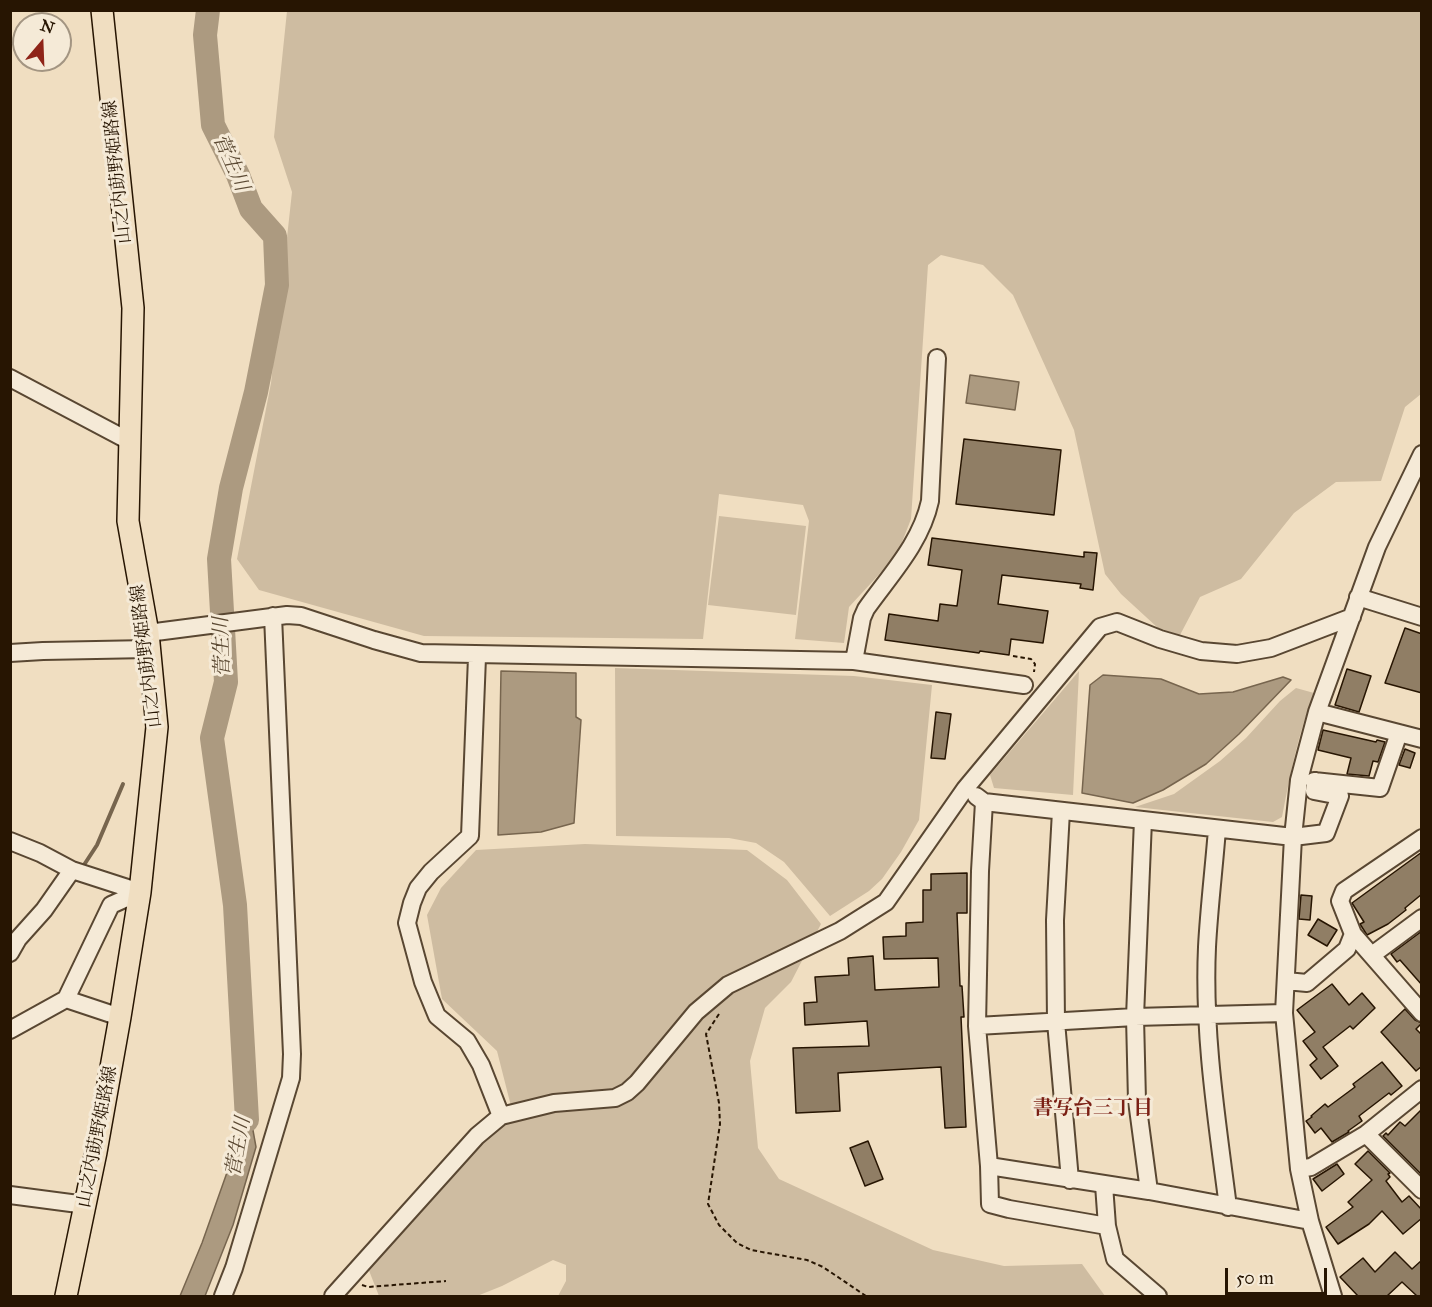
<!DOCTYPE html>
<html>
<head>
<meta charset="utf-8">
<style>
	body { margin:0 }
	#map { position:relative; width:1432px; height:1307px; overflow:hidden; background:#f0dec1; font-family:"IM FELL Great Primer",serif }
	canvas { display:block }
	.frame { position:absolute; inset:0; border:12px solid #271502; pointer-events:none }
	.north { position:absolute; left:12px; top:12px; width:60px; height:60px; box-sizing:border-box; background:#f5ead7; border:2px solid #a39582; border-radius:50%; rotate:19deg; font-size:16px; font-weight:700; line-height:24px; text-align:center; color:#271502 }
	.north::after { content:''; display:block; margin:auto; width:21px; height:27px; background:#8f2418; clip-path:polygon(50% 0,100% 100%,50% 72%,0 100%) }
	.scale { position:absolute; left:1225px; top:1268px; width:102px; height:27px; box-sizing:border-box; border:3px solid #271502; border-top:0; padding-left:8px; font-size:18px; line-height:21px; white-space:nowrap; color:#271502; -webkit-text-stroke:4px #f5ead7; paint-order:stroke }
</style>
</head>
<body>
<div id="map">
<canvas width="1432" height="1307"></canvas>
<div class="frame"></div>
<div class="north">N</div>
<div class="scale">50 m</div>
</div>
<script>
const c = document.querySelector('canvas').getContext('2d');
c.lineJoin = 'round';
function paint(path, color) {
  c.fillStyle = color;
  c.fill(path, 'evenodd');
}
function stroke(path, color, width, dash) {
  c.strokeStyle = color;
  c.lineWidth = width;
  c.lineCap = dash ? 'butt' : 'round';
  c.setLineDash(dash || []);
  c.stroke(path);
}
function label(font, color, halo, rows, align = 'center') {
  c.font = font + ' "IM FELL Great Primer","Noto Serif JP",serif';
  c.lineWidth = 6;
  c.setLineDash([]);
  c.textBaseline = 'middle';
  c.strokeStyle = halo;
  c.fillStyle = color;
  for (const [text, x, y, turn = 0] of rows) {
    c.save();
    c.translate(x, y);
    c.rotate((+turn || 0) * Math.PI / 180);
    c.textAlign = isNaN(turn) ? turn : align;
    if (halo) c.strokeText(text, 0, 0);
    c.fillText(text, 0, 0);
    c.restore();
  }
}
const green = new Path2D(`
	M287,11H1421V394L1405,407L1381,481L1336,482L1294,513L1241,579L1200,597L1180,635L1158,628L1121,594L1105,574L1074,430L1013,295L983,265L941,255L928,265L911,519L897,555L849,607L844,643L795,639L809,521L803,505L719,494L703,639L424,636L259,590L237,559L271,383L292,192L274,137Z
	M719,516L806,526L796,615L708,605Z
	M615,668L854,676L932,685L919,820L901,852L882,879L869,891L830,916L784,862L756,843L729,838L616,836Z
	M1079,671L1073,795L994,788L990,775Z
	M1296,688L1314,693C1298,734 1290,775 1282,817L1273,822L1135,807L1174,794L1220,761L1246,738L1280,701Z
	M585,844L747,850L787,880L821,924L791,982L765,1008L750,1061L758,1148L779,1179L933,1250L1004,1266L1082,1264L1105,1296H558L566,1281V1265L553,1260L502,1286L477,1296H379L368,1268L487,1136L514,1118L497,1051L442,999L427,915L441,888L476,850Z`);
const water = new Path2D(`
	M970,375L1019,382L1015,410L966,403Z
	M501,671L576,673V717L581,720L574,823L541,832L498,835Z
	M1103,675L1161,679L1199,694L1233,692L1283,677L1291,680L1239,734L1206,764L1163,790L1133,803L1082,793L1090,685Z
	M245,1086L256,1147L233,1225L205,1296H180L202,1243L241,1133Z`);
const stream = new Path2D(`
	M82,868L97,845L123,784`);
const river = new Path2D(`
	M208,10L205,35L213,125L238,175L251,209L275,236L277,285L256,392L231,488L219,559L226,682L212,738L235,905L247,1120`);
const building = new Path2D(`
	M964,439L1061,450L1054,515L956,504Z
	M932,538L1084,557V552L1097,553L1093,590L1080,588L1081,584L1002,575L998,604L1048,611L1043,643L1011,639L1009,655L980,651L979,653L885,640L889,614L938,621L940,604L957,606L962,570L928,565Z
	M1405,628L1422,634V693L1385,683Z
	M1347,669L1371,676L1359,712L1335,705Z
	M936,712L951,714L945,759L931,758Z
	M1323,730L1376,742L1377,740L1385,742L1378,762L1373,761L1369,776L1347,774L1351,758L1318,750Z
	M1405,749L1415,753L1410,768L1399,765Z
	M1422,852V894L1405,908L1406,910L1388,924L1367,935L1360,924L1364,922L1352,903Z
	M967,873V913H957L960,986H962L964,1017H961L966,1127L945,1128L941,1067L838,1073L840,1111L796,1113L793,1048L869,1046L867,1021L805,1025L804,1003L817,1002L815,977L849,975L848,958L873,956L875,990L939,987L938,958L884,959L883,937L906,936V923L923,922V890H931V874Z
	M1301,895L1312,896L1310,920L1299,919Z
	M1318,919L1337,930L1327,946L1308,935Z
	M1422,931V985L1400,960L1397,962L1391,954Z
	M1332,984L1349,1005L1362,993L1375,1008L1353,1029L1350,1026L1323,1047L1338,1066L1321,1079L1310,1065L1317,1059L1303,1041L1315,1032L1297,1010Z
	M1405,1009L1415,1020L1422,1023L1416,1029L1422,1035V1066L1416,1071L1381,1032Z
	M1382,1062L1402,1086L1391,1095L1389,1093L1359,1116L1362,1121L1348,1131L1349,1132L1332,1142L1321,1128L1315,1133L1306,1121L1312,1117L1311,1116L1325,1104L1328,1107L1355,1087L1353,1084Z
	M1422,1109V1175L1383,1136L1386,1133L1388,1135L1400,1122L1405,1126Z
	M868,1141L883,1179L865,1186L850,1148Z
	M1368,1151L1390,1173L1388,1174L1390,1177L1386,1181L1402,1202L1409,1196L1422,1210V1218L1403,1234L1382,1211L1369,1224L1338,1244L1326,1227L1353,1207L1348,1202L1372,1180L1355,1164Z
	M1337,1164L1344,1174L1322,1191L1313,1179Z
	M1395,1252L1412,1269L1422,1260V1296H1417L1402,1282L1387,1296H1358L1340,1277L1363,1258L1375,1272Z`);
const path = new Path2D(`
	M1013,656L1031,659L1035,664L1034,672
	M719,1014L706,1034L719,1103L720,1124L708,1204L719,1225L737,1243L751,1250L807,1260L823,1267L866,1296
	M362,1285L368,1287L446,1281`);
const minor = new Path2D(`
	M10,378L129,441
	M1358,597L1422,617
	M148,633L287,615L301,616L374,640L421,653L854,661L1024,685
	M10,653L43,651L149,649
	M473,654L477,657L470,836L431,872L418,888L412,903L407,923L423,982L437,1016L467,1041L481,1065L501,1116
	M854,661L862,618L866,609C890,575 921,543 930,501L937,358
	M1317,712L1422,739
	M1314,781L1380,788L1399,733
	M976,796L984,802L1293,837L1326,833L1340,796L1314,791L1316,781
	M984,802L980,871L977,1026L989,1166L1149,1191L1310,1221
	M1061,811L1055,920L1056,1022L1070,1180
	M1143,820L1135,1017L1137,1101L1149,1191
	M1217,829C1214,868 1209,908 1207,947C1203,1034 1217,1121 1228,1207
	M1422,838L1344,891L1340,901L1353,934L1422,1013
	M10,841L40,853L72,870L140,892
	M10,953L18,939L44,910L72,870
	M1372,955L1422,918
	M1286,981L1307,983L1347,949L1353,934
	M66,999L120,1017
	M977,1026L1135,1017L1284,1013
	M10,1030L66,999L111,905L140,892
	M1366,1134L1422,1190
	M989,1166L990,1204L1009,1209L1107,1226
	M1299,1169L1311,1167L1366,1134L1422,1089
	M1104,1185L1107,1226L1115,1259L1158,1296
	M10,1195L86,1205
	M223,1296L234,1268L291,1078L292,1054L273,616
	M333,1296L477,1136L501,1116L554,1103L615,1098L627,1092L637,1083L696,1012L728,985L840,931L886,902L965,789L1100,627L1117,622L1160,639L1201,651L1237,654L1271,648L1352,617
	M1333,1296L1310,1221L1299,1169L1284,1013L1293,837L1299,780L1317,712L1377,547L1422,454`);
const major = new Path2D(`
	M66,1296L96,1152L120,1017L140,892L157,727L148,633L128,521L133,308L102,10`);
const streetNames = [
	["山之内莇野姫路線",118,172,-96],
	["山之内莇野姫路線",147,656,-97],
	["山之内莇野姫路線",98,1137,-79]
];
const waterNames = [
	["菅生川",230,163,66],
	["菅生川",223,647,-92],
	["菅生川",239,1147,-80]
];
const neighbourhoodNames = [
	["書写台三丁目",1093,1109]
];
paint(green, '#cebca1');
paint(water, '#ac9a80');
stroke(water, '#77654e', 1.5);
stroke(stream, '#77654e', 4);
stroke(river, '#ac9a80', 24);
paint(building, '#907e65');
stroke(building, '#271502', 1.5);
stroke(minor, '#594732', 20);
stroke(major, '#271502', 24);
stroke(path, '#271502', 2, [4.5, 3]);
stroke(minor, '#f5ead7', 16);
stroke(major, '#f0dec1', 21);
label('18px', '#271502', '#f5ead7', streetNames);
label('italic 20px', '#5c4a34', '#f5ead7', waterNames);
label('bold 20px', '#7a1f14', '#f5ead7', neighbourhoodNames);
</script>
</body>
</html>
